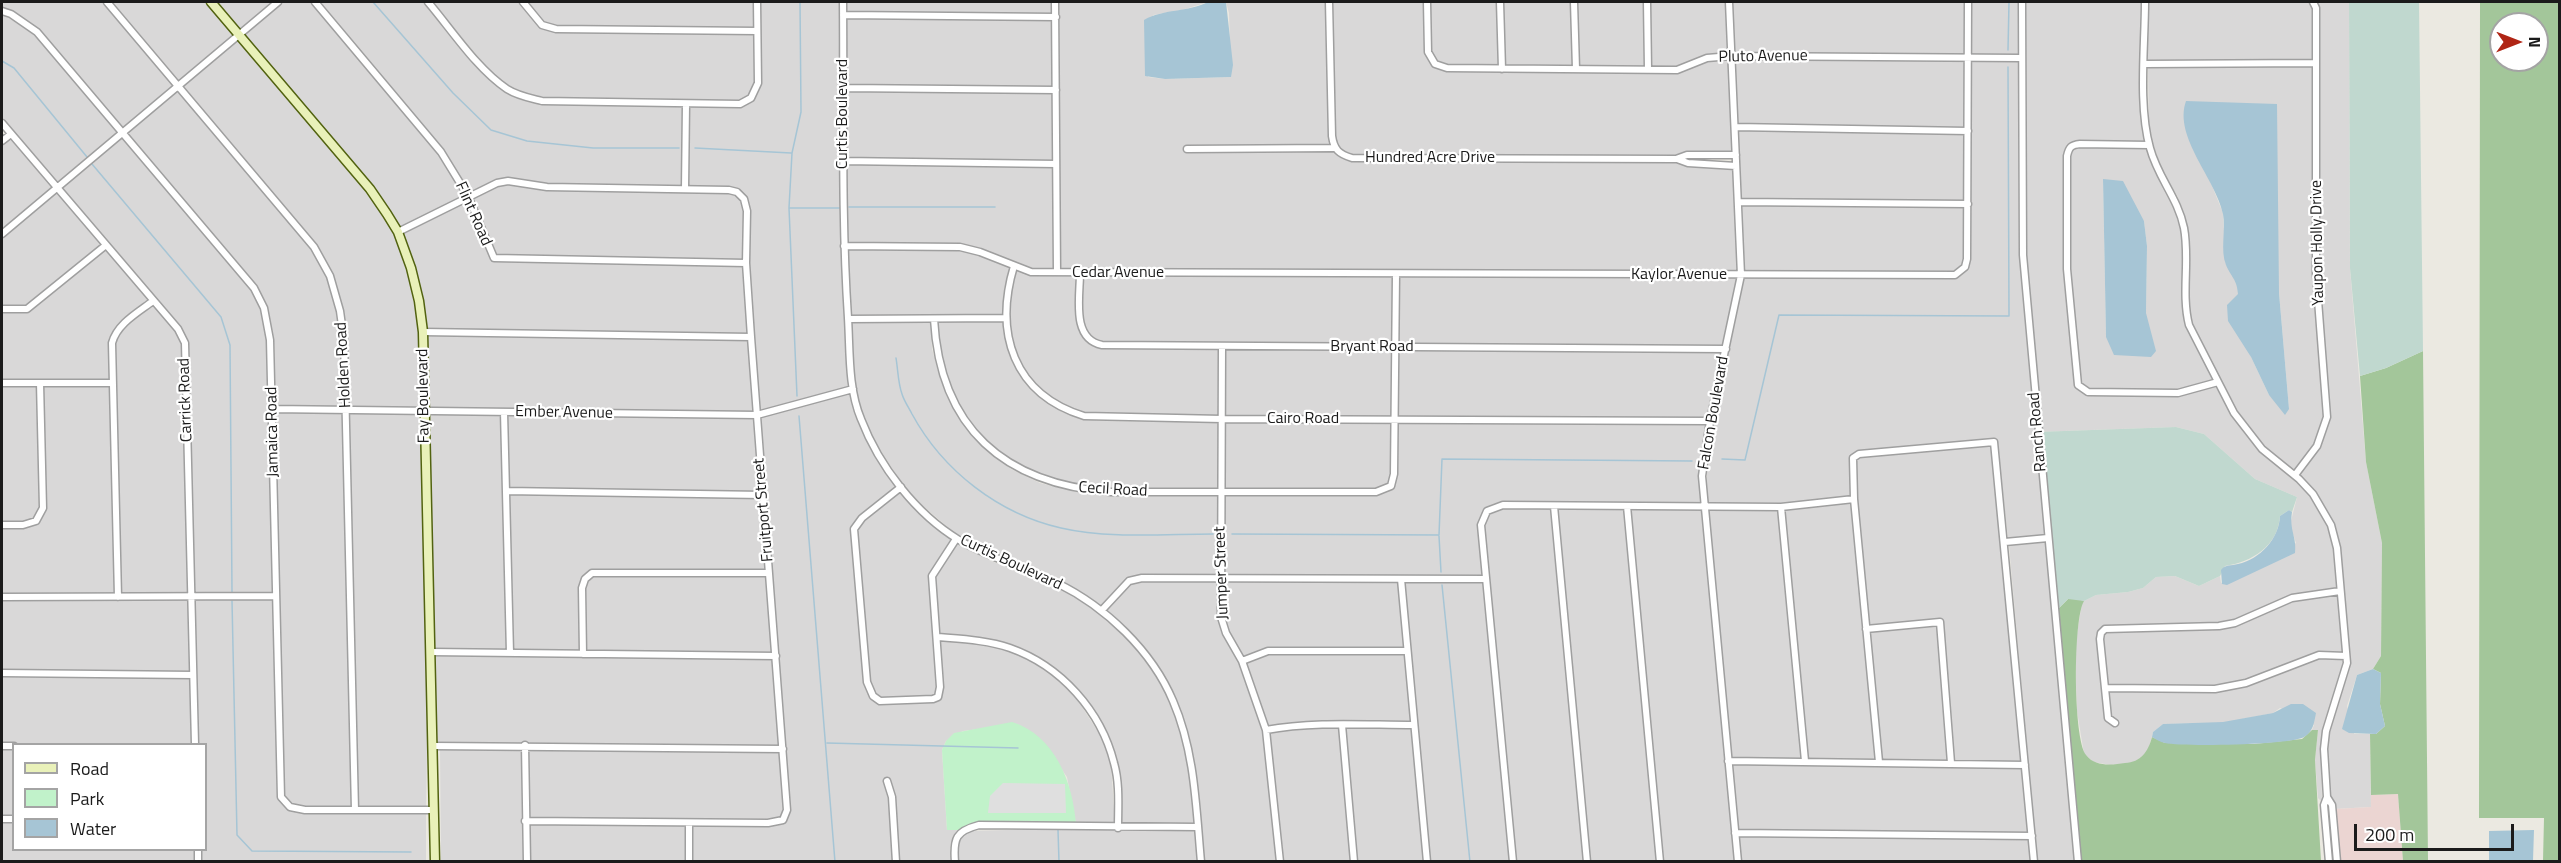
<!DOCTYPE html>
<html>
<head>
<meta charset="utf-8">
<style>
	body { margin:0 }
	#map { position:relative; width:2561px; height:863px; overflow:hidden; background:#ebe9e1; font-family:"Titillium Web",sans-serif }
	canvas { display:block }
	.frame { position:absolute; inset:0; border:3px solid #1b1b1b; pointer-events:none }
	.legend { position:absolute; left:12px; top:743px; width:195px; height:108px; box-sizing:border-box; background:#fff; border:2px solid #a4a4a4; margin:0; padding:8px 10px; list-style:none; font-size:18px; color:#1b1b1b }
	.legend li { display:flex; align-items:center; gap:12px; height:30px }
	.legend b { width:30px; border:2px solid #a4a4a4 }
	.north { position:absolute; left:2489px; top:12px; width:60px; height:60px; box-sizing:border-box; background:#fff; border:2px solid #a4a4a4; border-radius:50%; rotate:90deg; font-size:16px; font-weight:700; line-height:24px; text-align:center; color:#1b1b1b }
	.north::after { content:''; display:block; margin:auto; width:21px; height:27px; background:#b02515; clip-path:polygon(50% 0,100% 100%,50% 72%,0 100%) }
	.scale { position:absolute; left:2354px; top:824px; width:160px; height:27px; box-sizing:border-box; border:3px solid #1b1b1b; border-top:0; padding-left:8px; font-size:18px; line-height:21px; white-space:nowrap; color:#1b1b1b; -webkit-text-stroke:4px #fff; paint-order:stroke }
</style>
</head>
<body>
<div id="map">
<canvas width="2561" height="863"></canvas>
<div class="frame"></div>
<ul class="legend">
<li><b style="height:8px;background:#e9f1b9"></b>Road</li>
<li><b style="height:16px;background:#c1f2ca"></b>Park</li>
<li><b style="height:16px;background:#a6c5d5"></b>Water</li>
</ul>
<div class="north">N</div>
<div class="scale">200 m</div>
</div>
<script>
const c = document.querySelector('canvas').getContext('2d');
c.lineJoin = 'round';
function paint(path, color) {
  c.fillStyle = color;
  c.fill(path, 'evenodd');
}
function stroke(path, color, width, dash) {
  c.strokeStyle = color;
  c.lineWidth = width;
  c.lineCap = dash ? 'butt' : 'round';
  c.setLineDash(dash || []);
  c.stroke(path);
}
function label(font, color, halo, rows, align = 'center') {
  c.font = font + ' "Titillium Web",sans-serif';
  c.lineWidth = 4.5;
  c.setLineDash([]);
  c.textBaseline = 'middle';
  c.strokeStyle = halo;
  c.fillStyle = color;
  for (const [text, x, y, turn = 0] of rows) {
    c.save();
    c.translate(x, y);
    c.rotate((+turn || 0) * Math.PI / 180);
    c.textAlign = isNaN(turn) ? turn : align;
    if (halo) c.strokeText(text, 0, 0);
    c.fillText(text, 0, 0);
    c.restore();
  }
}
const residential = new Path2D(`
	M2,2H103L174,85L123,128L39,30L12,12L2,8Z
	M111,2H207L235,34L179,81Z
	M215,2H274L240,31Z
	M282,2H311L439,154L464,195L399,228L244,35Z
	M319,2H424L488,78L506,92L523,100L542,104L683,107L682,186L547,184L508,179L495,180L469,192L444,151Z
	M431,2H519L539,26L556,31L754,33V87L749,96L739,101L542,98L525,94L509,87L493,74Z
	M526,2H754V28L556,26L544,23Z
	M760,2H840L841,249L849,387L759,411L750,263L748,200L738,189L688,186L689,107H740L753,100L759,91Z
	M846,2H1052V14L846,12Z
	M1059,2H1208L1182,10L1153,15L1148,77L1165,79L1231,77L1229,13L1226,2H1326L1331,145L1185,146V151H1333L1340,157L1352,161L1674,162L1687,166L1733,168L1738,272L1060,269Z
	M1332,2H1424L1426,54L1434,68L1447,71L1677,72L1708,60L1728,59L1733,153L1674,156L1352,155L1343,152L1337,147L1335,136Z
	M1430,2H1497L1499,66H1447L1437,62L1431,52Z
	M1503,2H1571L1573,66H1505Z
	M1577,2H1643L1645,66H1579Z
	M1650,2H1726L1728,53L1705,55L1677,67L1651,66Z
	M1732,2H1965V54L1734,53Z
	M1971,2H2142L2141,118L2145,142H2073L2067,146L2064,155V269L2075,386L2088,395L2178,396L2216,385L2244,433L2260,451L2297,481L2311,496L2328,526L2334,548L2337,589L2292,595L2234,620L2218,624L2113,625L2105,627L2098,632L2097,640L2105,718L2115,727L2119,723L2111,717L2109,691H2216L2319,658H2343L2342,670L2323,730L2321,749L2322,802L2318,798L2315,760L2318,730H2312L2314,725L2280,708L2273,713L2223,723L2163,724L2153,732L2148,752L2133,763L2111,765L2093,762L2084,754L2077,711L2076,685V640L2082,602L2096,595L2128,592L2143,588L2156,577L2175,576L2199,586L2220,576L2221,583L2296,543L2290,525L2297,497L2255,479L2204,434L2176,427L2036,432L2049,535L2008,539L1997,438L1857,452L1849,457L1850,497L1781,504H1707V455L1743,277L1947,279L1962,275L1968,268L1971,259V59L2024,55L1971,54Z
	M2148,2H2308L2313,8V60L2148,61Z
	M2316,2H2349L2350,268L2366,462L2382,543L2381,656L2373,669L2357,675L2347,706L2354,734H2370L2371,807L2335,809L2330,795L2327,749L2329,731L2350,663L2343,591L2334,524L2316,493L2299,475L2320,447L2330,417L2319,274V7Z
	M2,14L35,34L119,132L58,184L2,118Z
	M846,17L1053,20V87L847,85Z
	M239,39L368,190L395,233L408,269L416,301L420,332L421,408L349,406L344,311L333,275L317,246L183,86Z
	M1735,58L1965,59V128L1738,125Z
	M2313,66V274L2324,417L2314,445L2294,471L2264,447L2249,430L2228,396L2192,324L2189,311L2188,232L2178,197L2163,173L2149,132L2148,67ZM2210,181L2279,293L2289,409L2269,395L2251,357L2237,282L2226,264L2223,213Z
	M178,89L312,248L327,277L337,312L343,406H275L274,340L267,308L257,287L127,133Z
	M847,91L1053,92V161L846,158Z
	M1738,130L1965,133L1964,201L1741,199Z
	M122,137L252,290L261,309L267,340L273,594H195L188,342L181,328L61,188Z
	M10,138L53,188L2,231V144Z
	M2074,147L2147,148L2157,175L2172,199L2178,216L2182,233L2183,312L2193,342L2214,380L2178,390H2089L2081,384L2070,269V156ZM2103,179L2144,221L2147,246L2146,313L2106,337Z
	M846,164L1053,167L1054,269H1032L981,249L961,244H847Z
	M508,184L736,194L741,200L744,211L743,260L496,255L472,197L498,185Z
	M57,192L101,245L26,306H2V237Z
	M466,200L486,250L493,260L744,266L748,334L426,329L402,233Z
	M1742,205L1964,206L1963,266L1954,273L1744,272Z
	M105,249L148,300L121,322L112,332L109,343L110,380H2V312L29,311Z
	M847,249L960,250L979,254L1011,267L1004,289L1003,316H851Z
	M1016,269L1077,275V322L1080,333L1092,346L1219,350L1218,416L1085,414L1065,408L1038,388L1019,362L1013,342L1009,318L1010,290Z
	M1083,275L1393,276L1392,344H1222L1094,341L1085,331L1083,321Z
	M1399,276L1737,277L1723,346L1398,344Z
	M152,305L176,331L182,344L188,594H121L115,343L117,334L125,326Z
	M1003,321L1007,344L1013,363L1022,379L1033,392L1062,412L1083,419L1103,421L1218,422V489H1111L1077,487L1042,478L1015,464L993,448L975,429L959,406L947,379L938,348L937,322Z
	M851,322H931L932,349L941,381L954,408L970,432L988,451L1011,469L1040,483L1077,492L1111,495H1218V575H1142L1129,578L1101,606L1059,580L994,556L958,536L923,506L903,486L873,438L863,417L856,389Z
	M426,335L748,339L753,412L427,408Z
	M1392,349L1391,417H1225V350Z
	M1398,349L1722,352L1708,418L1397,417Z
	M110,385L115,594L2,595V527H24L37,524L46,509L43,386Z
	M2,386H37L39,508L34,519L23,522H2Z
	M850,393L857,418L868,441L897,487L851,529L866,691L871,698L880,703L933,702L941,700L943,687L940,640L989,645L1009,651L1041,666L1064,683L1075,696L1102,738L1111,764L1115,825L1076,824L1067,777L1060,767L980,729L963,731L946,741L942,750L947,830H959L953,836L950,848L951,861H899L895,796L889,777L883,779L889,797L893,861H692V826H768L784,823L790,809L760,417Z
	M343,411L352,807H305L292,805L284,796L275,412Z
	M349,411L421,413L430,748H427L426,808L358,807Z
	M428,413L501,415L507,650H434Z
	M507,415L754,418L760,492L509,488Z
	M1225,422H1391L1390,480L1388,484L1376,490L1224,489Z
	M1397,422L1707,423L1701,454V504L1504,502L1493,504L1483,510L1478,524L1483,576L1224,575V495H1376L1386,493L1392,489L1396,481Z
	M1991,444L2022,762L1954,760L1943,619L1869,626L1857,499L1855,459L1860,456Z
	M900,491L953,539L935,564L929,576L937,687L935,695L932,697L881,698L875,694L870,682L857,530L865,520Z
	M509,494L760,498L766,570H591L583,578L579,588L580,651L513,650Z
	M1851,502L1876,759L1808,758L1785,509Z
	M1504,508L1551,509L1584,861H1516L1485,525L1489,512Z
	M1624,508L1657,861H1590L1557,509Z
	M1630,508L1701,509L1735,861H1663Z
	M1708,509H1778L1801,758L1730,759Z
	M2050,540L2063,646L2079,861H2037L2009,545Z
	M957,542L991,561L1056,585L1100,612L1133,645L1154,673L1170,701L1183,737L1190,774L1194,825H1122L1117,763L1108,737L1096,714L1069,679L1045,662L1011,645L940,634L935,577Z
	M593,575L766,576L772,654L586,651L585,589L588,580Z
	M1143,581H1218V617L1223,634L1239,663L1263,730L1277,861H1204L1196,773L1189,735L1176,699L1160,670L1138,642L1106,610L1131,583Z
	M1224,581H1398L1404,648H1268L1243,658L1229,632L1224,616Z
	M1405,581H1483L1510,861H1430Z
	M2337,594L2343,653H2319L2303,657L2245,680L2215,686L2108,685L2103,640L2107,632L2219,629L2236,625L2293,601Z
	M273,599L279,799L288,809L426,813V861H201V850H206V744H198L195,600Z
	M2,600H189L190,672L2,671Z
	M1937,625L1948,760L1882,759L1870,632Z
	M1268,653H1405L1411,722L1316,721L1268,727L1245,663Z
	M434,655L773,659L779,746L436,743Z
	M2,676L190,677L192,744L2,743Z
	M1316,727L1339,728L1351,861H1284L1269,732Z
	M1345,728H1411L1424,861H1357Z
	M522,748L524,861H441L440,749Z
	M528,748L780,751L784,809L780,817L768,820L529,819Z
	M2,749H13V817H2Z
	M1731,764L2022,768L2028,834L1738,830Z
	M2,822H13L14,850H195V861H2Z
	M529,824L686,826V861H530Z
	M1048,829L1195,830L1198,861H958L957,848L959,838L967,831Z
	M1739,836L2029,839L2031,861H1741Z`);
const commercial = new Path2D(`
	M2398,794L2403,861H2340L2335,809L2371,807V795Z`);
const forest = new Path2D(`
	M2480,2H2559V861H2543L2544,818H2479ZM2501,24H2537V60H2501Z
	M2423,351L2428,861H2403L2398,794L2371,795L2370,734H2376L2385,726L2380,704L2381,673L2373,669L2381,656L2382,543L2366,462L2360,376L2386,368Z
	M2075,598L2084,601C2073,618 2073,738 2086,755C2095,767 2112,765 2125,763C2141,762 2148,752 2152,737L2165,743L2254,744L2302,739L2312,730H2318L2315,760L2321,861H2079L2058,609L2068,599Z`);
const wetland = new Path2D(`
	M2349,2H2419L2423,351L2386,368L2360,376L2350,268Z
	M2176,427L2204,434L2255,479L2297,497L2292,512L2289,510L2280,516C2278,546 2252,562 2225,566L2220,576L2199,586L2175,576L2156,577L2143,588L2128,592L2096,595L2084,601L2068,599L2058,609L2036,432Z`);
const park = new Path2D(`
	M1012,722C1055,735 1073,783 1076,824C1054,824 972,817 959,830H947L942,750L946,741L954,733Z`);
const parking = new Path2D(`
	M1003,783L1065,784L1066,813H988L990,796Z`);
const water = new Path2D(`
	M1208,2H1226L1233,65L1231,77L1165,79L1145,76L1144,20C1163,9 1188,12 1208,2Z
	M2186,101L2277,104L2279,293L2289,409L2285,415L2269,395L2251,357L2228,321L2227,305L2238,294C2237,279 2231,277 2226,265C2220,250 2226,230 2223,214C2216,179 2173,137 2186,101Z
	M2103,179L2123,181L2144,221L2147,246L2146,313L2156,351L2151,357L2114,355L2106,337Z
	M2289,510L2292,512C2289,530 2297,537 2295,553L2227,585L2222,584L2221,570C2226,564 2231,566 2238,564C2260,559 2279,539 2280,516Z
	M2373,669L2381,673L2380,704L2385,726L2376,734L2349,733L2342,729L2357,675Z
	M2291,704H2303L2316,713C2314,723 2313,732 2304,737C2291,745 2182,747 2165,743C2160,742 2156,739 2152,737L2153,732L2163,724L2223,722L2273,713Z
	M2534,830L2533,861H2489V831Z`);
const stream = new Path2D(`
	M373,2L453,93L491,130L527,141L593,148H679
	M2008,50L2009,2
	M2,61L14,68L87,157
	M695,148L791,153
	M92,164L221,317L230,345L232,592
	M849,207H995
	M790,208H841
	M896,358C898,370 898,383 902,394C904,401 909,408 912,414C943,471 999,514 1061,528C1108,539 1165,534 1213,534
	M797,396L789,208L792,153L801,112L800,2
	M799,416L835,862
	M1722,459L1745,460L1779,315L2009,316L2008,67
	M1232,534L1439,535L1442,459L1692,461
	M1439,536L1441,572
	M1442,585L1470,862
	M232,601L237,835L252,851L411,852
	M827,743L1018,748
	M1058,830L1059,862`);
const street = new Path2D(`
	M107,2L314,247L330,276L340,311L344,340L355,810
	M315,2L441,152L468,196L494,258L746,263
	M428,2C451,29 477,69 507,89C518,96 530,98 542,101L740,104L751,98L758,83L757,2
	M523,2L542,25L556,29L757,31
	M843,2C844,107 841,213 848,318C850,351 848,388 861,419C879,466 916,514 959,540C991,559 1025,567 1057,583C1106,607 1152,651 1173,701C1195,752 1196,807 1201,862
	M1055,2L1057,272
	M1329,2L1332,136C1334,150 1339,154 1352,158L1676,159L1687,155H1736
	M1427,2L1428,52L1435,64L1447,68L1677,70L1707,58L1731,56L2021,58
	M1500,2L1502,69
	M1574,2L1576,69
	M1647,2L1648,69
	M1729,2L1741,275L1710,421L1702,476L1738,862
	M2022,2L2023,255L2078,862
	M2145,2C2145,46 2138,106 2150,148C2158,178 2178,198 2184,228C2190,260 2181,293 2189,325L2234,413L2262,449L2299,479L2313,494L2331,525L2337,548L2347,663L2326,731L2324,749L2327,797L2324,805L2329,862
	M2,11L11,14L37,32L254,288L264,308L270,340L281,797L290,807L305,810H434
	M843,15L1056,17
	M2145,64L2316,63
	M844,88L1056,90
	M2,123L178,329L185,343L195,744
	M1735,127L1968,131
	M2,141L11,134
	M2149,145L2080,144C2071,145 2069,147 2067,156V269L2078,385L2088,392L2178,393L2218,382
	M1187,149L1334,148
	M1677,159L1688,163L1736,166
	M843,161L1056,164
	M685,189L686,104
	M1738,202L1968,204
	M398,232L497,183L508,181L547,187L729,190L737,192L744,199L747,211L746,263L751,337L787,810L783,820L768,823L525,821
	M2,234L278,2
	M844,246L960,247L980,252L1031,272L1955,275L1965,267L1967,259L1968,2
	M1014,266C994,333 1013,394 1084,416L1222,419L1710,421
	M1080,273C1080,297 1071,339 1102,345L1726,349
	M2,309H27L106,245
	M848,319L1006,318
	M934,319C940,428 1004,484 1111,492H1376L1391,486L1394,474L1396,274
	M423,332L751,337
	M1222,347L1221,617L1226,633L1242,661L1266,730L1280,862
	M2,383H113
	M272,409L757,415L853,389
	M504,412L510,653
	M2295,475L2317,446L2327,417L2316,274V8L2313,2
	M901,487L862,518L854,529L867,682L873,696L880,701L933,699L938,697L940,687L932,576L956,539
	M506,491L763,495
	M1554,506L1587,862
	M1627,506L1660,862
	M1781,507L1805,761
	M2,525H23L36,521L43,508L40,383
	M2005,542L2048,538
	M1401,579L1427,862
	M2,597L276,596
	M118,597L112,343C117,324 137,313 153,301
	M1102,610L1129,581L1142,578L1486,579
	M1866,629L1940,622L1951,763
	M937,637C961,639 987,640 1010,648C1061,666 1101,711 1114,763C1120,784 1118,807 1118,828
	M431,652L776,656
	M583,654L582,588L585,579L592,573H769
	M1242,661L1268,651H1407
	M2,673L193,675
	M2105,688L2215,689L2246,683L2319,655L2346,656
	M2115,723L2108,718L2100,639L2101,633L2105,629L2219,626L2235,623L2292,598L2340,591
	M1342,725L1354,862
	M1266,730C1314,721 1365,725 1414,725
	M525,745L527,862
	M2,746H14
	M433,746L783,749
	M1728,761L2025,765
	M1879,762L1854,499L1853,458L1859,454L1994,442L2034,862
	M887,781L892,797L896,862
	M2327,797L2332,805L2337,862
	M2,819H14
	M689,823V862
	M1735,833L2032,836
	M198,850V862
	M955,862C953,838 956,831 979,825L1198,827
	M1513,862L1481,525L1487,511L1503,505L1781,507L1854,499`);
const secondary = new Path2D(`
	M211,2L370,189L387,214L398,232L411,268L419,301L423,332L435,862`);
const streetNames = [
	["Pluto Avenue",1763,57,-1],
	["Curtis Boulevard",843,114,-90],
	["Hundred Acre Drive",1430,158],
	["Flint Road",473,214,66],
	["Yaupon Holly Drive",2318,243,-91],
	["Cedar Avenue",1118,273],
	["Kaylor Avenue",1679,275],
	["Bryant Road",1372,347],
	["Holden Road",344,365,-93],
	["Fay Boulevard",424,396,-91],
	["Carrick Road",186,400,-92],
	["Ember Avenue",564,413,1],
	["Falcon Boulevard",1714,413,-80],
	["Cairo Road",1303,419],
	["Jamaica Road",273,432,-91],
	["Ranch Road",2038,432,-95],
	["Cecil Road",1113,490,3],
	["Fruitport Street",764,510,-95],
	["Curtis Boulevard",1011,563,25],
	["Jumper Street",1222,573,-92]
];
paint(residential, '#d9d8d8');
paint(commercial, '#ebd5d2');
paint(forest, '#a3c69a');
paint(wetland, '#c0d8cf');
paint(park, '#c1f2ca');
paint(parking, '#dfdfdf');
paint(water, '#a6c5d5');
stroke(stream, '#a6c5d5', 1.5);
stroke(street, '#9f9f9f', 9);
stroke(secondary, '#526310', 11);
stroke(street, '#fff', 6);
stroke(secondary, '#e9f1b9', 8);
label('16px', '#1b1b1b', '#fff', streetNames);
</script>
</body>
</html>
